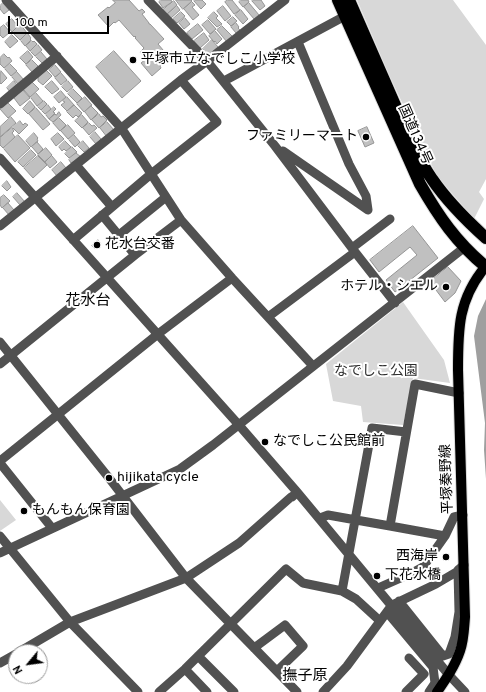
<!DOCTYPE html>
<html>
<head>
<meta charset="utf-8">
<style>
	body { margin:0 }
	#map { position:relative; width:486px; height:692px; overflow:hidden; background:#fff; font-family:Overpass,sans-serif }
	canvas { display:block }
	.north { position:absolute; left:8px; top:644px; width:40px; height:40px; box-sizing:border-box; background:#fff; border:1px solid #999; border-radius:50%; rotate:241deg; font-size:11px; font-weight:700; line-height:16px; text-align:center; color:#000 }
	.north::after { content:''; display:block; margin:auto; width:14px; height:18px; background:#000; clip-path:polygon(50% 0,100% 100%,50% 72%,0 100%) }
	.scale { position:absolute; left:8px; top:16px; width:101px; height:18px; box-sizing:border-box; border:2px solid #000; border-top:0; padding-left:5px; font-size:12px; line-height:14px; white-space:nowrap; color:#000; -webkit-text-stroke:3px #fff; paint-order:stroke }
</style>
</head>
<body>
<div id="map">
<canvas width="486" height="692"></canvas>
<div class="north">N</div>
<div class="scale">100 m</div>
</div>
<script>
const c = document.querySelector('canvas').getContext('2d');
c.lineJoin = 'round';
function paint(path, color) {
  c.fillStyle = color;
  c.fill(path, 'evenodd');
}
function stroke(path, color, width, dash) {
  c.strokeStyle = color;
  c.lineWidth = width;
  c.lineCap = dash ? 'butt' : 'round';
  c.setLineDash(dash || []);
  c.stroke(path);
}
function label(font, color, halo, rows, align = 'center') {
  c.font = font + ' Overpass,"Noto Sans JP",sans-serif';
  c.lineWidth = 4;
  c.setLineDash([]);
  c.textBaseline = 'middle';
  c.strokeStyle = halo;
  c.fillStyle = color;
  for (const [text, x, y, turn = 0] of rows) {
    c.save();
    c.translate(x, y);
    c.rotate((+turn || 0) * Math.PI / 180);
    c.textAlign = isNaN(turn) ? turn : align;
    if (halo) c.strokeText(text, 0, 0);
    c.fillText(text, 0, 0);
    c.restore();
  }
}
const green = new Path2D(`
	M357,0H453L486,45V179L479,192L484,199L474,219L437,176L390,77Z
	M403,302L444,360L450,383L413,378L403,425L363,422L361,406L333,401L326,364Z
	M0,500L16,520L0,531Z`);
const water = new Path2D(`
	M486,299V479L484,450L485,423L474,336L478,316Z`);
const building = new Path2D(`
	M113,0H129L139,11L142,9L145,12L142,14L149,23V24H150L164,39L158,44L169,57L160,66L161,68L152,76L141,63L146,59L140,52L144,48L135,38L136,37L135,36L134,37L119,20L115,23L114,22L109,27L98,15L108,7L109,8L115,3Z
	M161,0H171L172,2L163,8L159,2Z
	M176,0H191L192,1L183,9Z
	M195,0H202L206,4L201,9L194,1Z
	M228,0H232L240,10L234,14L225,2Z
	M241,0H248L249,2L243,7L239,2Z
	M253,0H261L265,6L260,10L252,1Z
	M174,1L177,5L167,14L163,10Z
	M192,2L195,5L192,7L199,15L193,20L184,9Z
	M3,3L9,10L4,14L0,9V6Z
	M249,3L259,15L254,19L244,7Z
	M177,6L180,10L171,18L168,14Z
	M223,6L231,16L225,21L217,11Z
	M241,10L248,19L243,24L235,15Z
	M181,12L185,16L177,23L173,19Z
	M214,12L218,16L216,18L222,24L217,27L208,18Z
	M233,17L237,21L231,26L227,22Z
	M185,18L190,24L184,29L179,23Z
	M12,19L18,26L12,32L6,24Z
	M208,20L216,29L210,34L202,25Z
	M236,23L239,27L238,28L240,30L236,33L231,27Z
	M198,24L203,30L192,39L187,33Z
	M4,25L10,32L3,38L0,35V28Z
	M21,25L27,33L20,40L13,33Z
	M222,26L233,37L227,42L217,30Z
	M215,31L222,39L217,44L215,41L214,42L209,36Z
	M204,33L209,40L200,48L194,41Z
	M28,34L31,38L30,39L31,40L25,46L21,41Z
	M12,35L18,41L10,48L5,42Z
	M212,40L218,47L209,55L203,49Z
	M32,41L33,42L34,41L37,44L30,51L26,46Z
	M38,45L42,50L35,56L31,52Z
	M28,51L33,57L26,64L20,58Z
	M114,51L141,81L122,98L96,67Z
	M41,52L47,59L42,63L36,57Z
	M4,54L8,58L9,57L12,61L4,68L0,64V58Z
	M32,60L38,66L32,72L26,65Z
	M10,64L17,71L11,76L5,69Z
	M55,65L61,72L55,77L49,70Z
	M46,70L52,76L43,85L38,81V77Z
	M1,71L7,78L1,84L0,83V72Z
	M17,72L24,80L18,84L12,77Z
	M61,73L67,80L61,85L55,78Z
	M14,81L17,85L10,92L7,88Z
	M52,81L59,89L52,94L45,87Z
	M68,81L73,87L67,92L62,87Z
	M32,82L39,89L30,97L24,90Z
	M73,89L82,98L77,103L68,94Z
	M23,90L30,98L20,106L14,98Z
	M61,91L66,97L59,103L54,97Z
	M36,93L43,101L37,106L31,98Z
	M67,97L74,105L67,111L61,105L65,102L63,101Z
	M85,97L92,105L84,112L77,104Z
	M30,101L35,107L28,114L23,109Z
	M44,101L47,104L41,110L38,107Z
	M8,103L16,111L8,118L0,109Z
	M48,105L51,109L45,114L42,111Z
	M74,105L82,113L78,117L76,115L73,118L67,112Z
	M91,106L98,113L91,120L85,112Z
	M54,107L56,109L53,112L55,113L49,119L46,115Z
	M36,108L50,124L43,130L29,114Z
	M59,112L61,115L53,122L49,119L55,114L56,115Z
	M99,114L101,117L103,116L107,120L99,128L92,120Z
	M82,115L88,122L82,128L75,121Z
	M11,117L16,123L0,137V127Z
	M59,118L66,125L60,131L53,123Z
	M20,121L23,125L25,123L28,125L19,134L13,128Z
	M107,122L114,130L107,137L100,128Z
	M89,123L92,126L94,125L97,128L89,135L83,128Z
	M68,125L75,133L68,139L61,131Z
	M367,127L374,143L365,147L358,131Z
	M12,128L14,131L12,133L15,137L3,148L0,145V138Z
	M95,132L101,139L96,144L90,137Z
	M34,133L38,138L37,139L38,141L31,147L26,141Z
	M58,133L64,139L56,146L51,139Z
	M18,135L30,148L15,162L4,149Z
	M74,135L80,142L75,147L69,140Z
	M65,141L71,147L66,151L64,149L62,151L59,147Z
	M83,141L89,148L84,152L78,146Z
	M37,142L43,149L38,154L32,147Z
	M72,147L77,152L69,158L65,154Z
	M46,148L52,155L45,162L38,155Z
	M31,150L36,155L23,167L18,162Z
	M76,153L81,157L71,163L69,160Z
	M38,156L47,165L33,178L24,168Z
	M52,156L57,162L50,168L45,162Z
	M61,162L66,168L57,176L52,170Z
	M7,181L11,187L7,191L2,186Z
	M17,193L25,202L20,205L13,197Z
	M4,195L10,201L2,208L0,205V198Z
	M8,203L14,210L9,215L3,208Z
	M413,226L438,258L395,292L386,280L417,255L410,247L379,272L370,260Z
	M98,240L101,244L95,249L92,246Z
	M448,267L461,281L455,293L445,302L430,282Z`);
const minor = new Path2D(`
	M6,0L122,129L181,220L232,278L313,366
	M285,0L207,61L275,146L355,252L395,303
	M224,81L345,16
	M0,104L57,56
	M283,151L368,210L366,196L349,164L298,42
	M0,158L238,424L297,492L449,675L465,692
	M76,165L112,207
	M102,215L135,255
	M0,226L181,80L207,61L148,0
	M119,235L166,197
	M73,240L151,174L217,122L181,80
	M352,248L390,219
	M268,317L355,252
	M0,342L109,478L186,578L297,692
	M0,364L135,255L181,220
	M0,461L158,334L232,278
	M0,463L52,528
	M320,518L328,515L390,526L415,384L459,393
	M390,526L445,536
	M0,536L70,622L138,692
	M0,553L180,469L213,445L465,247
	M378,588L412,573L423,567L445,536L454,517L463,515
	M342,591L372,428L406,432
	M399,601L443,656L449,654L455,637L459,612L458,571
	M387,612L433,667L435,683L429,692
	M254,648L285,625L303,646L277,671
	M19,652L70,622L186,578L239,543L291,497H292L297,492
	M198,656L234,692
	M0,663L16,654
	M185,669L207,692
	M159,692L185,669L286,569L303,583L342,591L356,599L380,621
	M323,692L347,666L392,605L436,584L458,571V570L464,565
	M406,692L424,674L409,658`);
const major = new Path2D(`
	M437,692C446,679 455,666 460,651C464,640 464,628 465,617L458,370C458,329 458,299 486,266`);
const highway = new Path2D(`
	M338,0L420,184C439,217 456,242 486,267
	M349,0L412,144C418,156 424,168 432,179C447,201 466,220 486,238`);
const markers = [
	[133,60,4,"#000"],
	[366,137,4,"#000"],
	[97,245,4,"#000"],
	[446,287,4,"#000"],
	[265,442,4,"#000"],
	[109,478,4,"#000"],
	[24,511,4,"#000"],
	[446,557,4,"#000"],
	[377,576,4,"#000"]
];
const poiNames = [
	["平塚市立なでしこ小学校",141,60],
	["ファミリーマート",358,137,"right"],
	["花水台交番",105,245],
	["ホテル・シエル",438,287,"right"],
	["なでしこ公民館前",273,442],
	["hijikata cycle",117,478],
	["もんもん保育園",32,511],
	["西海岸",438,557,"right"],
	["下花水橋",385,576]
];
const streetNames = [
	["国道134号",414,135,66],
	["平塚秦野線",448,479,-92]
];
const parkNames = [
	["なでしこ公園",376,372]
];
const neighbourhoodNames = [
	["花水台",88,302],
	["撫子原",305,677]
];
paint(green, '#d8d8d8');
paint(water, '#9f9f9f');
paint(building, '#c0c0c0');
stroke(building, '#959595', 1);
stroke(major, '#dbdbdb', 12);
stroke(highway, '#dbdbdb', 14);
stroke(minor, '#515151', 9);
stroke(major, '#000', 10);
stroke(highway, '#000', 12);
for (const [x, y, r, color] of markers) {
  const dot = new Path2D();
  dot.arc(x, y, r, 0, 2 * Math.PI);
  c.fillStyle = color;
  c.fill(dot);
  stroke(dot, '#fff', 1.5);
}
label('14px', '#000', '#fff', poiNames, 'left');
label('14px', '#000', '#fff', streetNames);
label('14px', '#2f2f2f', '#fff', parkNames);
label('15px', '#000', '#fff', neighbourhoodNames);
</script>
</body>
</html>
